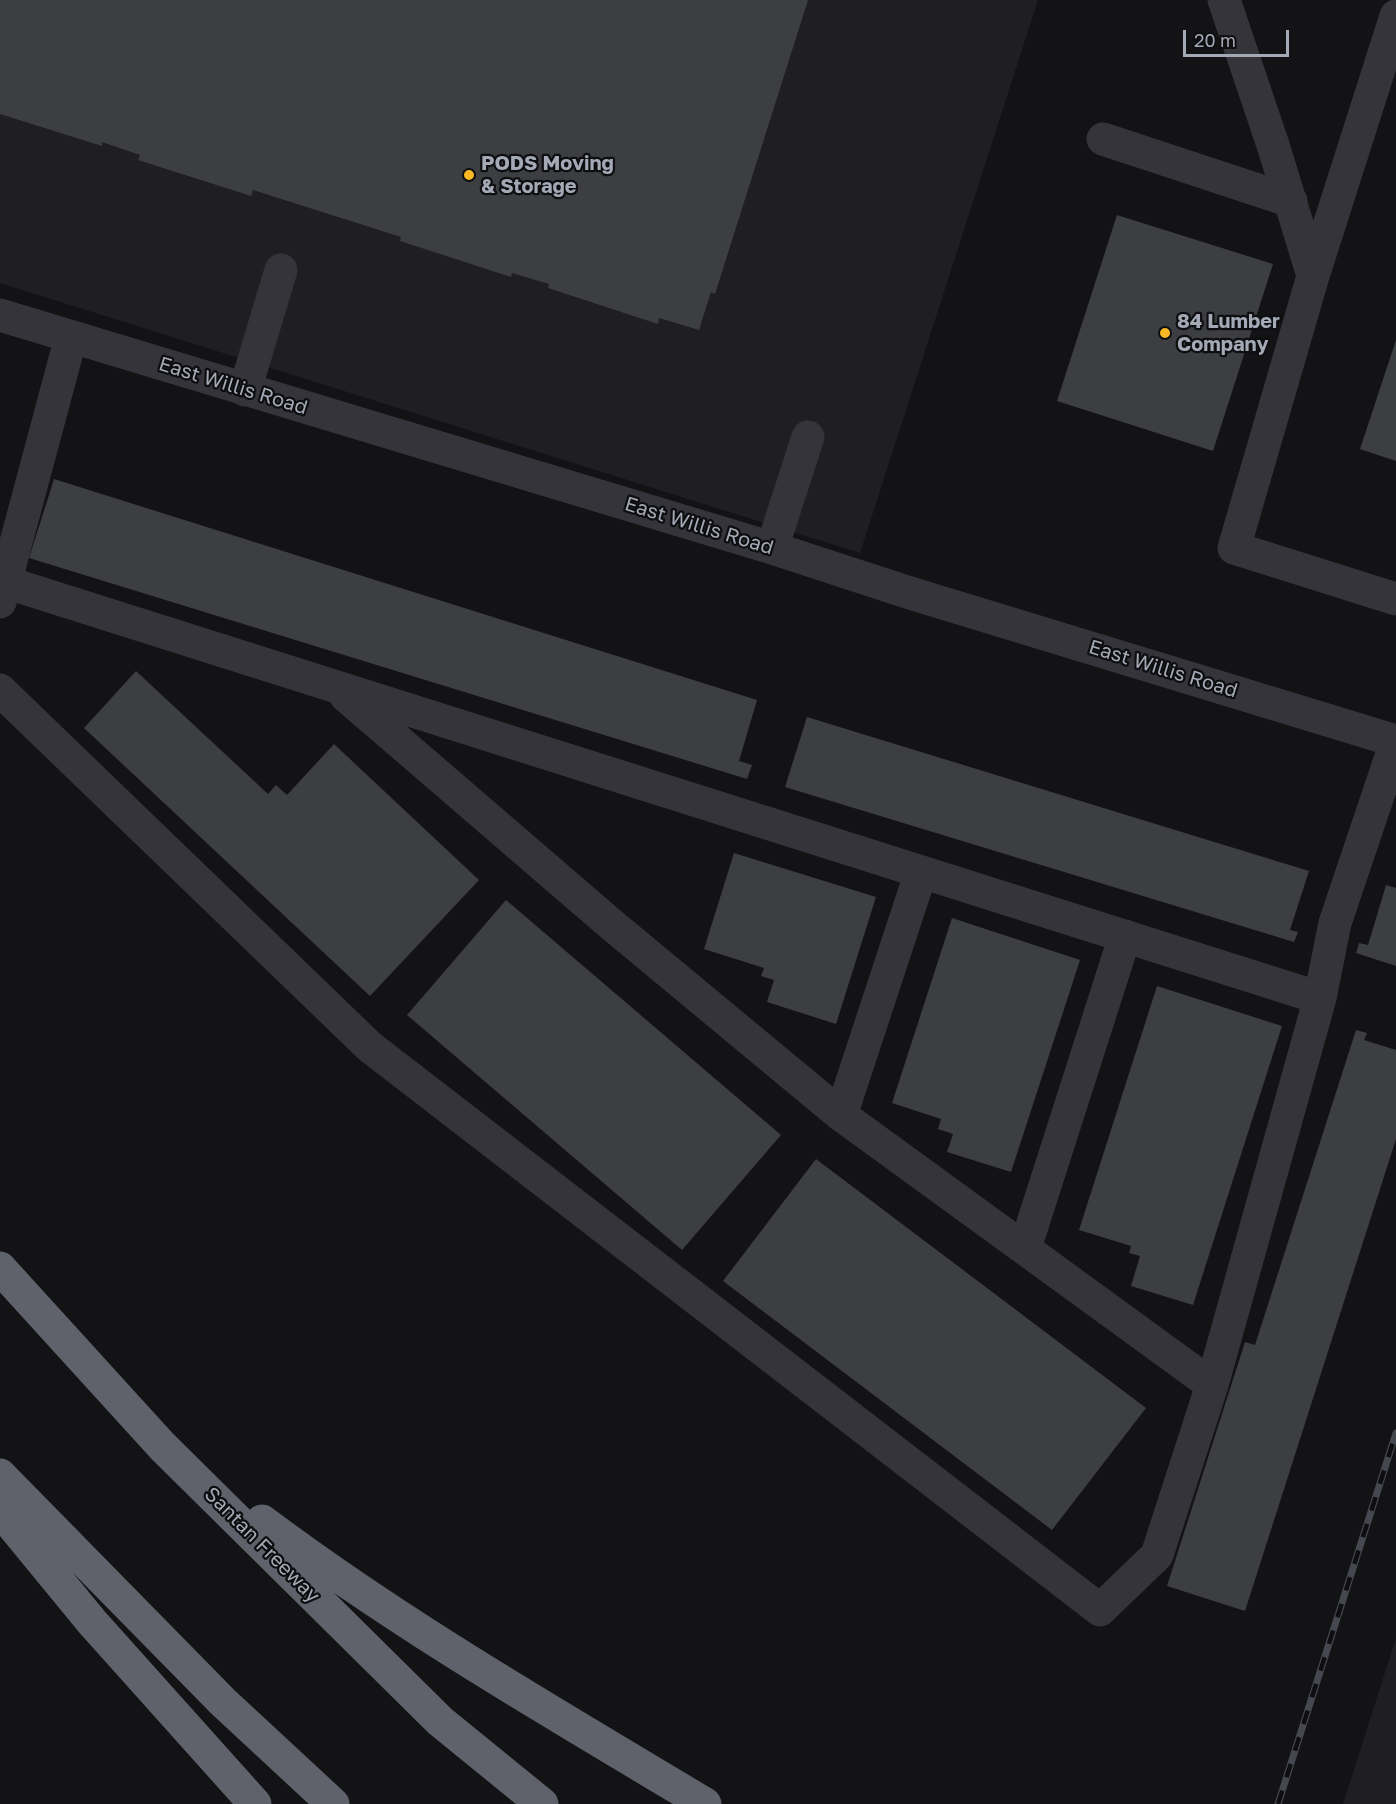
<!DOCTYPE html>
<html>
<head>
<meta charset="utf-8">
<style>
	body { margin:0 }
	#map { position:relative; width:1396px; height:1804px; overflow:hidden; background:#131315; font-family:"Golos Text",sans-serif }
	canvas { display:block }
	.scale { position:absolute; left:1183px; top:30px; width:106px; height:27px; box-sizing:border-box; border:3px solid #a4a9b6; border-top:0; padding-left:8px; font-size:18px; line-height:21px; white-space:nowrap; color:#a4a9b6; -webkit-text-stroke:4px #0e0e10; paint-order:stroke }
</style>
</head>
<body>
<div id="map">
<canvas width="1396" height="1804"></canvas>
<div class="scale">20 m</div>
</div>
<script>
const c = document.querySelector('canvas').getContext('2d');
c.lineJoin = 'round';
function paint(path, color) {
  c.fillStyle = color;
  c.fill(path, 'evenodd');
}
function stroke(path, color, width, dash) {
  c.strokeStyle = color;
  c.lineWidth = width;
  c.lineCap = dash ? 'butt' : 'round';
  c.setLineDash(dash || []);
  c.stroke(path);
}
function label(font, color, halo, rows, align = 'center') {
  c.font = font + ' "Golos Text",sans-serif';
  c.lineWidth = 4.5;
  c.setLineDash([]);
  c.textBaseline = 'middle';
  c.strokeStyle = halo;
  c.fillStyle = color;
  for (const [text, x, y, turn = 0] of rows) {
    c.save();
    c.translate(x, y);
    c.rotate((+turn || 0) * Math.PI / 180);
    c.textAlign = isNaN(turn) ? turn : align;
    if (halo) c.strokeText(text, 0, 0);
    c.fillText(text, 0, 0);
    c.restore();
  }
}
const built = new Path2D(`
	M0,0H1038L860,553L0,283Z
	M1396,1638V1804H1343Z`);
const building = new Path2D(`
	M0,0H808L715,294L711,292L699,330L659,318L658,324L548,288L549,284L512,273L511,277L400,241L401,237L253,190L251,196L138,160L140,155L102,142V146L0,114Z
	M1117,215L1273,264L1213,451L1057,401Z
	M1396,340V461L1360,449Z
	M54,479L757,700L739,761L752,765L747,779L29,558Z
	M136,671L268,794L276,785L287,795L334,744L479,880L370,996L84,728Z
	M807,717L1309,871L1290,930L1298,932L1294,942L785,787Z
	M734,853L876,897L836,1024L767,1002L774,980L761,976L764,968L704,949Z
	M1386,885L1396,888V966L1356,953L1359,943L1368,945Z
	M506,900L781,1135L682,1250L407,1015Z
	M952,918L1080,960L1011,1172L947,1152L953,1134L938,1129L941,1119L892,1103Z
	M1157,986L1282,1026L1193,1305L1131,1286L1140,1256L1129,1253L1131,1246L1079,1230Z
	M1356,1030L1367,1033L1364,1040L1396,1050V1139L1245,1611L1167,1586L1245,1342L1255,1345Z
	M816,1159L1146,1408L1052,1530L723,1281Z`);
const minor = new Path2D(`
	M1224,0L1274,148L1313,276L1234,548L1396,599
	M1103,139L1291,201
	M1313,276L1396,16
	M0,315L772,548L910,593L1396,741
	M245,390L281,270
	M772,548L808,437
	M0,602L71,337
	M0,690L370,1047L1100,1610L1157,1555L1212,1385L1320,998L5,582
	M346,696L612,925L841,1115L1212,1385
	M1320,998L1335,923L1396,742
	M841,1115L921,872
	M1025,1248L1125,936`);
const highway = new Path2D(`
	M0,1268L162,1446L440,1721L542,1804
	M0,1475L223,1702L333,1804
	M0,1510L92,1622L255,1804
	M262,1521C402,1626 555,1714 705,1804`);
const rail = new Path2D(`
	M1278,1804L1396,1433`);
const markers = [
	[469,175,6,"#fab825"],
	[1165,333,6,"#fab825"]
];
const poiNames = [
	["PODS Moving",481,164],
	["& Storage",481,187],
	["84 Lumber",1177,322],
	["Company",1177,345]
];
const streetNames = [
	["East Willis Road",233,386,17],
	["East Willis Road",699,526,17],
	["East Willis Road",1163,669,17],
	["Santan Freeway",262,1545,45]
];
paint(built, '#1f1f22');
paint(building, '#3d3e42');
stroke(minor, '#34343a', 33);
stroke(highway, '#5f626b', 33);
stroke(rail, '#46484f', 7);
stroke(rail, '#0e0e10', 4.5, [14]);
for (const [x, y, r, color] of markers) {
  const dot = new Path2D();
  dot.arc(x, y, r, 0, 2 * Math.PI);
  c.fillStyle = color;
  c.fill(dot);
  stroke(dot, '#0e0e10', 2);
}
label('bold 20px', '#a4a9b6', '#0e0e10', poiNames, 'left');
label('20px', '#a4a9b6', '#0e0e10', streetNames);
</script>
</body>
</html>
